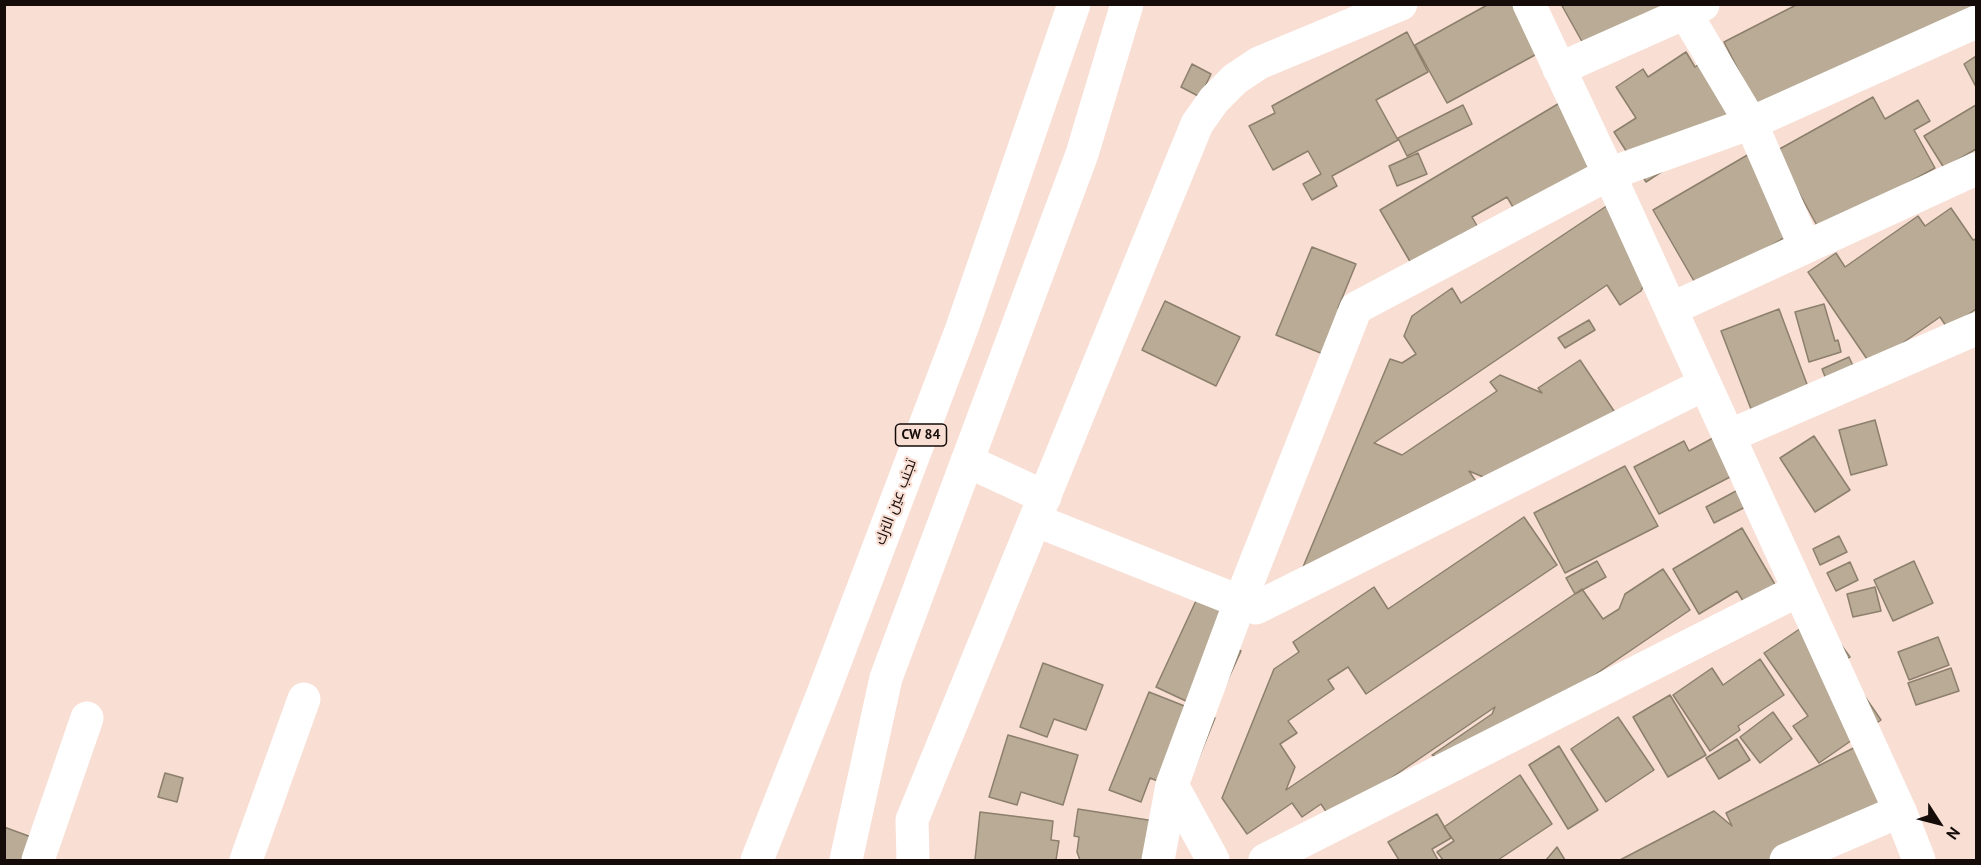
<!DOCTYPE html>
<html>
<head>
<meta charset="utf-8">
<style>
	body { margin:0 }
	#map { position:relative; width:1981px; height:865px; overflow:hidden; background:#f9ded4; font-family:"PT Sans",sans-serif }
	canvas { display:block }
	.frame { position:absolute; inset:0; border:6px solid #150c09; pointer-events:none }
	.north { position:absolute; left:1909px; top:793px; width:60px; height:60px; -webkit-text-stroke:4px #f9ded4; paint-order:stroke; rotate:126deg; font-size:16px; font-weight:700; line-height:24px; text-align:center; color:#150c09 }
	.north::after { content:''; display:block; margin:auto; width:21px; height:27px; background:#150c09; clip-path:polygon(50% 0,100% 100%,50% 72%,0 100%) }
</style>
</head>
<body>
<div id="map">
<canvas width="1981" height="865"></canvas>
<div class="frame"></div>
<div class="north">N</div>
</div>
<script>
const c = document.querySelector('canvas').getContext('2d');
c.lineJoin = 'round';
function paint(path, color) {
  c.fillStyle = color;
  c.fill(path, 'evenodd');
}
function stroke(path, color, width, dash) {
  c.strokeStyle = color;
  c.lineWidth = width;
  c.lineCap = dash ? 'butt' : 'round';
  c.setLineDash(dash || []);
  c.stroke(path);
}
function label(font, color, halo, rows, align = 'center') {
  c.font = font + ' "PT Sans",Cairo,sans-serif';
  c.lineWidth = 4.5;
  c.setLineDash([]);
  c.textBaseline = 'middle';
  c.strokeStyle = halo;
  c.fillStyle = color;
  for (const [text, x, y, turn = 0] of rows) {
    c.save();
    c.translate(x, y);
    c.rotate((+turn || 0) * Math.PI / 180);
    c.textAlign = isNaN(turn) ? turn : align;
    if (halo) c.strokeText(text, 0, 0);
    c.fillText(text, 0, 0);
    c.restore();
  }
}
const building = new Path2D(`
	M1489,4H1522L1546,49L1447,103L1415,45Z
	M1561,4H1699L1594,63Z
	M1798,4H1976V14L1764,121L1724,42Z
	M1407,32L1428,72L1376,100L1398,140L1332,176L1337,186L1312,200L1303,184L1321,174L1308,151L1273,170L1249,126L1275,113L1272,106Z
	M1686,52L1695,67L1707,59L1745,117L1646,182L1614,132L1636,118L1616,87L1643,69L1648,77Z
	M1976,56V87L1964,64Z
	M1192,64L1211,74L1200,97L1181,87Z
	M1578,92L1622,165L1523,224L1507,197L1472,217L1480,231L1415,270L1380,210Z
	M1873,97L1885,119L1918,100L1930,121L1914,130L1935,168L1820,231L1776,151Z
	M1463,105L1472,124L1407,156L1398,138Z
	M1976,105V149L1944,168L1924,136Z
	M1756,150L1791,234L1698,288L1653,210Z
	M1418,153L1427,174L1397,186L1389,166Z
	M1608,205L1649,273L1641,291L1620,305L1607,285L1374,443L1402,455L1497,391L1490,382L1500,375L1542,393L1538,388L1580,360L1618,417L1488,479L1469,471L1479,486L1303,567L1390,359L1402,363L1416,354L1404,336L1412,316L1452,288L1461,303Z
	M1951,208L1973,240L1976,239V309L1948,329L1940,317L1871,365L1808,272L1836,253L1845,267L1918,216L1925,226Z
	M1312,247L1356,264L1338,308L1361,317L1343,362L1276,335Z
	M1165,301L1240,337L1216,386L1142,350Z
	M1824,304L1835,341L1838,340L1841,352L1809,362L1795,312Z
	M1779,309L1808,387L1751,409L1721,331Z
	M1589,320L1595,330L1565,348L1558,338Z
	M1849,357L1853,366L1826,379L1822,369Z
	M1875,420L1887,465L1851,475L1839,430Z
	M1724,432L1759,500L1714,523L1706,507L1738,490L1730,477L1659,514L1634,467L1684,441L1689,451Z
	M1814,436L1850,490L1815,512L1780,458Z
	M1625,466L1658,526L1565,573L1534,513Z
	M1524,517L1557,565L1366,694L1348,667L1328,680L1334,689L1288,721L1297,733L1280,744L1295,767L1286,790L1582,589L1603,619L1619,609L1625,594L1663,569L1690,610L1461,766L1432,755L1492,714L1495,707L1331,819L1321,804L1302,817L1292,803L1247,834L1222,798L1274,669L1299,652L1293,642L1374,587L1388,609Z
	M1742,528L1777,588L1746,606L1737,591L1699,614L1673,569Z
	M1839,536L1847,552L1820,565L1813,549Z
	M1597,561L1606,577L1575,594L1566,578Z
	M1914,561L1933,603L1893,621L1874,580Z
	M1850,562L1858,580L1836,591L1827,573Z
	M1875,587L1881,611L1853,617L1847,594Z
	M1201,590L1239,607L1222,642L1241,651L1225,686L1205,710L1156,687Z
	M1810,622L1839,642L1850,657L1841,662L1881,720L1819,763L1793,726L1808,716L1764,653Z
	M1938,637L1949,665L1909,680L1898,652Z
	M1760,659L1784,695L1738,726L1740,730L1710,751L1673,695L1712,668L1723,685Z
	M1043,663L1103,685L1086,730L1054,719L1047,737L1020,727Z
	M1951,668L1959,691L1916,705L1908,683Z
	M1149,692L1215,718L1185,792L1150,778L1141,802L1109,790Z
	M1670,695L1706,755L1668,777L1633,717Z
	M1773,712L1792,739L1760,763L1740,737Z
	M1618,717L1654,770L1606,802L1571,749Z
	M1008,735L1078,755L1063,805L1021,792L1017,805L989,797Z
	M1879,735L1908,793L1780,860H1620L1714,811L1732,826L1726,813Z
	M1737,739L1750,760L1719,779L1706,758Z
	M1559,746L1598,810L1568,829L1529,765Z
	M165,773L183,778L177,802L158,797Z
	M1520,775L1552,824L1498,860H1443L1437,852L1454,841L1444,827Z
	M1078,809L1167,823L1162,860H1080L1077,852L1079,837L1074,836Z
	M980,812L1053,821L1051,840L1059,841L1056,860H975Z
	M1437,814L1451,838L1432,849L1438,860H1399L1388,842Z
	M4,827L34,838L25,860H4Z
	M1557,847L1565,860H1546Z`);
const street = new Path2D(`
	M1529,4L1609,174L1900,811L1919,860
	M1680,4L1751,123L1805,247
	M1559,69L1703,5
	M1671,309L1976,169
	M1729,436L1976,329
	M967,461L1045,497
	M1035,520L1256,608L1705,384
	M1172,785L1213,860
	M38,860L87,718
	M246,860L304,699
	M913,860L912,820L1197,124L1214,100L1235,79L1259,63L1401,4
	M1158,860L1172,785L1240,602L1356,308L1609,174L1751,123L1976,22
	M1265,860L1799,590
	M1786,860L1900,811`);
const highway = new Path2D(`
	M757,860L824,691L962,328L1074,4
	M846,860L886,678L1082,154L1127,4`);
const shields = [
	[921,435,51]
];
const shieldNames = [
	["CW 84",921,435]
];
const streetNames = [
	["تجنب عين الترك",896,502,-69]
];
paint(building, '#b9ab96');
stroke(building, '#8c7f6b', 1.5);
stroke(street, '#fff', 33);
stroke(highway, '#fff', 33);
for (const [x, y, w] of shields) {
  const box = new Path2D();
  box.roundRect(x - w / 2, y - 11, w, 22, 4.5);
  c.fillStyle = '#f9ded4';
  c.fill(box);
  stroke(box, '#150c09', 1.5);
}
label('bold 14px', '#150c09', null, shieldNames);
label('15px', '#150c09', '#f9ded4', streetNames);
</script>
</body>
</html>
